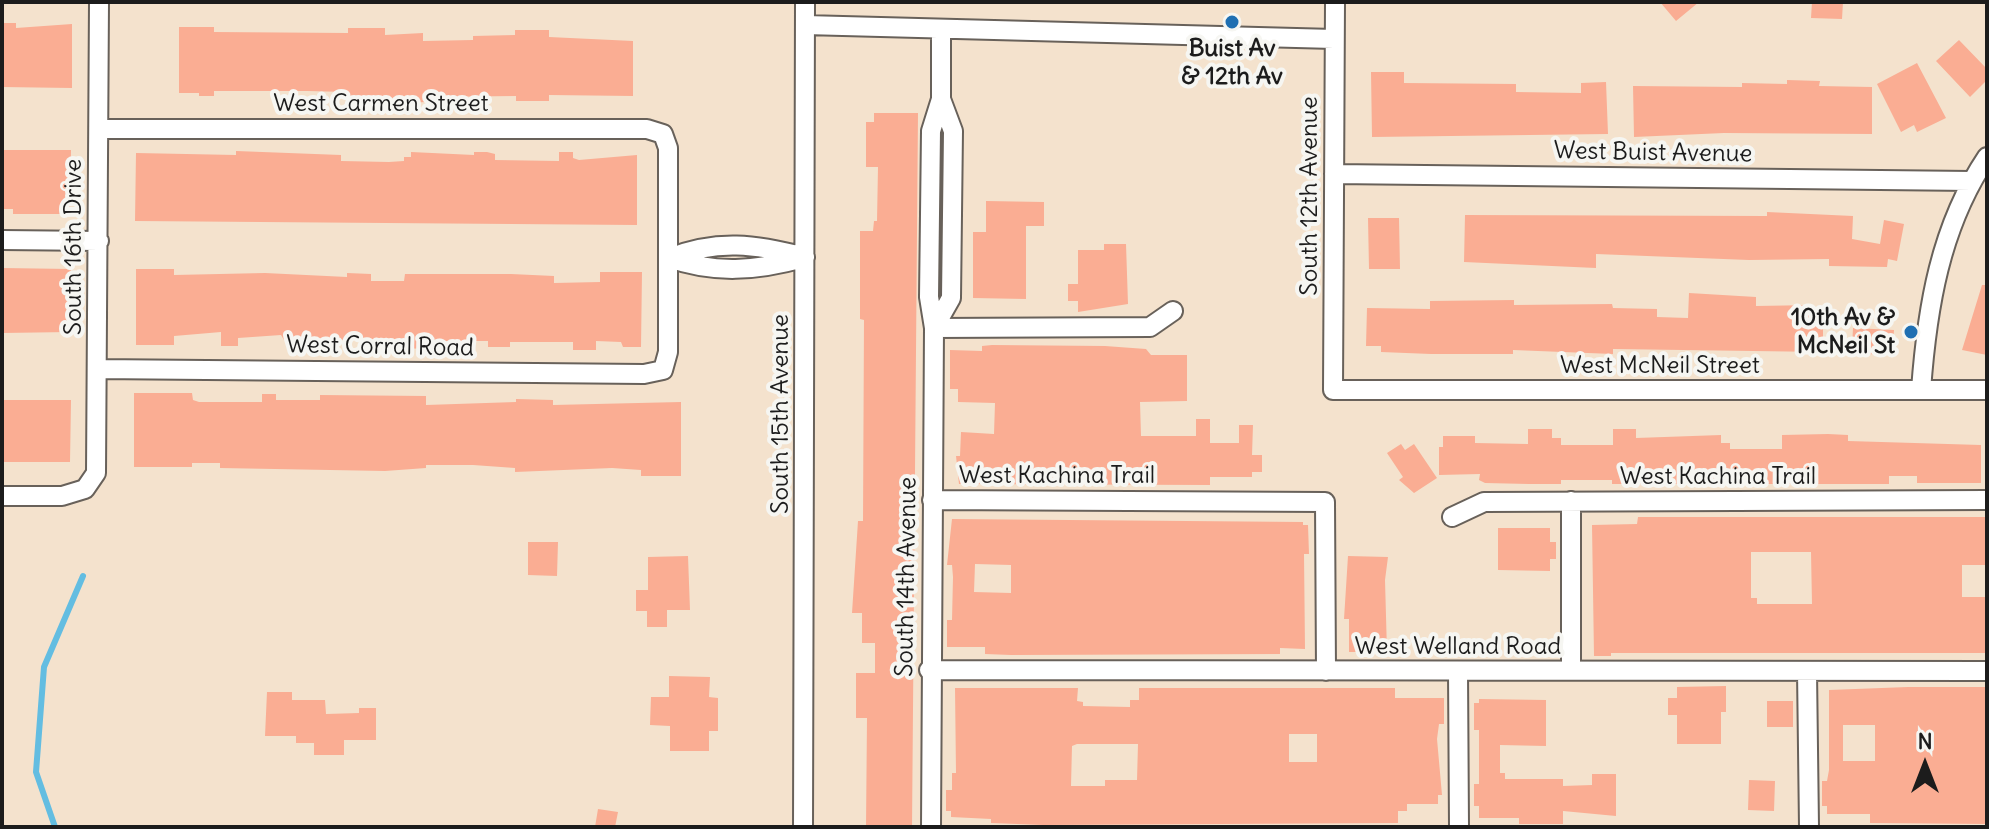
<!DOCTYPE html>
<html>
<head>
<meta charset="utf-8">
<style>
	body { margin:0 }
	#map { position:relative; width:1989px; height:829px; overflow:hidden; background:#f4e2cd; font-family:Delius,sans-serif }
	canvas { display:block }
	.frame { position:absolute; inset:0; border:4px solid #1c1c1c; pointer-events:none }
	.north { position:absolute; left:1885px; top:725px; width:80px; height:80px; -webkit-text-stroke:6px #f6f6f2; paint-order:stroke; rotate:0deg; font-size:22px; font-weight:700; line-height:32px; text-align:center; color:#1c1c1c }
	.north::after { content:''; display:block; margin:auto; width:28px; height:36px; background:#1c1c1c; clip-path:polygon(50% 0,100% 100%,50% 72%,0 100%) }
</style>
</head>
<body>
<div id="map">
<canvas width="1989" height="829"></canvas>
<div class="frame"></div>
<div class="north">N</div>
</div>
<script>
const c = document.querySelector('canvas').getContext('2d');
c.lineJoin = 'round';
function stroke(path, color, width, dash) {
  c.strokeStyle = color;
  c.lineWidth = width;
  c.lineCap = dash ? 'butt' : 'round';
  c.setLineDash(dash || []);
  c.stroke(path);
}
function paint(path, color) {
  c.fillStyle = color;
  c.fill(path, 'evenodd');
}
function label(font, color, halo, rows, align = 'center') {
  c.font = font + ' Delius,sans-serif';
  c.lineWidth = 8;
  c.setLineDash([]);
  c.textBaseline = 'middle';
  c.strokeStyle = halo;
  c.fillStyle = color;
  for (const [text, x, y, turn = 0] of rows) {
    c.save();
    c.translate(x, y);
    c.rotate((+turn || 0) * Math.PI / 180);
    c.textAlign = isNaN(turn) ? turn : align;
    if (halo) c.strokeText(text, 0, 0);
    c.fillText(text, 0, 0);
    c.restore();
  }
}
const stream = new Path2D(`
	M55,827L36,772L44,667L83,576`);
const building = new Path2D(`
	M1660,2H1699L1676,21Z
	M1812,2H1843L1842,19L1811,18Z
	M2,23H16V28L72,24V88L2,87Z
	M179,27H214V32L348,33V28H385V35L423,33V41L473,40V36L515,35V30H549V37L633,41V96L549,95V101H516V96L426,97V102L406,103L347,101V92L307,91H214V96H199V93H179Z
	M1959,40L1987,69V80L1970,97L1936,61Z
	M1917,63L1946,118L1917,132L1914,125L1901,132L1877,84Z
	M1371,72H1404V83L1516,84V92L1581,93V83L1606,82L1608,134L1372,137Z
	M1787,80L1820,81L1819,86L1872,87V134L1724,133L1634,137L1633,86L1742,87V83L1787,84Z
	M874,113H918L912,827H866L867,718H856V673H875V643H862V613H852L858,521H863L864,320L860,319V231H873L874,221H877L878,167H866V122H874Z
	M2,150H71L70,214H13V209H2Z
	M236,151L341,155V161L389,162L404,161V157H411V152L474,155V152H487L495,154V160L559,161V152H573V158L579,160L637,155V225L135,221L136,153L236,155Z
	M986,201L1044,202V226H1026V299L973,298V232H986Z
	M1767,212L1853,216L1852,239L1880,244L1884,220L1904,224L1897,261L1888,259L1887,267L1829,266V259L1749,260L1596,254V268L1464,262L1465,215L1767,216Z
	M1368,218H1399L1400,269H1369Z
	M1104,244H1126L1128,304L1078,312V301H1068V284H1078V250H1104Z
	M2,268L71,269L70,332L2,333Z
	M136,269H174V275L265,273L347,277V273L371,274V281H404L405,274H511L554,276V283L600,282V272H642L641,347H623L621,342L596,341V350H573V342H510V347H488V341H426V349L402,348V343L297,338L284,340L281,335L238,338V346H221V332L174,336V345H136Z
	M1982,285H1987V355L1962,350Z
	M1689,293L1756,297V306L1814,305V315H1823V352L1613,349V354L1513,350V354H1431L1381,352V346H1366L1367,308L1430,309V301L1514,300V305L1612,304L1613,308L1657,309V317L1688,318Z
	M1853,328L1894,330L1892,355L1865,354V349L1852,348Z
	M992,345L1105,346L1146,349L1151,355H1187V401L1140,402L1141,436H1196V419H1210V443H1239V425H1253L1252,455H1262V472H1252V477H1210V485L959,484L956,456H960L961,432L994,434L995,403L958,402V389H950V350L982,351V346Z
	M134,393H192L193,400L199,402H262V394H276V400H320V395L426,396V405L516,402V399L553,400V405L681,402V476H641V470L612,468L515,472V468L473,465H426V468L385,471L220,468V463H192V467H134Z
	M2,400H71L70,462H2Z
	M1528,429H1552V438H1561V445H1613V429H1636V438L1721,435V443H1730V449H1782V435L1828,434L1848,435V441L1981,445V483H1917V476H1889V484H1612V480H1561V484H1529L1485,483L1479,480L1480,474L1439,475V447H1443V436H1475V443L1528,444Z
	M1401,444L1405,450L1414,444L1437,478L1414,493L1399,480L1403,477L1387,453Z
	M1638,517H1987V565H1962V597H1987V653H1611V656H1594L1592,525L1637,524ZM1751,552H1811L1812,604H1757V598H1751Z
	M952,519L1303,522V525H1308L1309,554H1304L1305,649L1280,648V654L1011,655L985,654V647H947V620H952L953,577L952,565H947ZM975,564L1011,565V593L974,592Z
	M1498,528H1550V542H1556V559H1550V571L1498,570Z
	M528,542H558L557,576L528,575Z
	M688,556L690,610H667V627H647V611H636V590H648V557Z
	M1348,556L1388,557L1385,580L1387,652H1349V619H1344Z
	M669,676L710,677L709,697L718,698V731H709V751H670V726L650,725L651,697H669Z
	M1726,686V712H1721V744H1677V715H1668V698H1677V687Z
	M1908,687H1987V824L1870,823V814H1827V806H1822V781H1827L1829,770V690ZM1843,725H1875V761H1843Z
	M955,688H1078L1077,701L1083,702V706L1130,707V700H1139V688H1395V698H1444V724H1439L1437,739L1442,795H1438V804H1407V811H1398V823L1043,825L991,823V819L951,817V811H946V790H952V773H956ZM1289,734H1317V762H1289ZM1077,744H1138L1137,780H1105V786H1071L1072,746Z
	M267,692H292V700H325L326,714L359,713V708H376V740H344V755H314V743H296V736H265Z
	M1479,699L1546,700V746L1500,745V773H1505V779H1563V786L1592,785V774H1616V816L1563,811V824H1519V818H1479V806H1474V784H1479V730H1474V703H1479Z
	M1767,701H1793V727H1767Z
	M1749,780L1775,781L1774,811L1748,810Z
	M598,809L618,812L615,827H595Z`);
const street = new Path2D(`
	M1335,2L1333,390H1987
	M805,25L1334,39
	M1334,174L1971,181
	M2,240L99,241
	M669,258C717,239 756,244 805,257
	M669,258C714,274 757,271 803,258
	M934,328L1150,327L1173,311
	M934,328L951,298L953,131L941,99
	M97,369L644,374L663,370L668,352V148L663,134L647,129H99
	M1921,390C1927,308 1940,227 1987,157
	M2,496H62L85,489L96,473L99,2
	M932,500L1325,502L1326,671
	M1571,501V670
	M1452,517L1484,502L1987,500
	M929,670L1987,671
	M1807,671L1809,827
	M1458,672L1459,827
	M803,827L805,2
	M931,827L934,328L929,297L931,131L941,99V29`);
const markers = [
	[1232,22,8,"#1f6fb2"],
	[1911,332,8,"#1f6fb2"]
];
const poiNames = [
	["Buist Av",1232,49],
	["& 12th Av",1232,77],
	["10th Av &",1895,318,"right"],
	["McNeil St",1895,346,"right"]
];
const streetNames = [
	["West Carmen Street",381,104],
	["West Buist Avenue",1653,153,1],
	["South 12th Avenue",1310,196,-90],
	["South 16th Drive",74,247,-90],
	["West Corral Road",380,347,1],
	["West McNeil Street",1660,366],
	["South 15th Avenue",781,414,-90],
	["West Kachina Trail",1057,476],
	["West Kachina Trail",1718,477],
	["South 14th Avenue",907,577,-89],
	["West Welland Road",1458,647]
];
stroke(stream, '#63bde1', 6);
paint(building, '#faad93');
stroke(street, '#68615a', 22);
stroke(street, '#fff', 18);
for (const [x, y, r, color] of markers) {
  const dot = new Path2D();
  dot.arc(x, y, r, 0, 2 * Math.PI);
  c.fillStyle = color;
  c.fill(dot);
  stroke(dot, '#f6f6f2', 3);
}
label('bold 24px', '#1c1c1c', '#f6f6f2', poiNames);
label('24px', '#1c1c1c', '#f6f6f2', streetNames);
</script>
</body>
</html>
